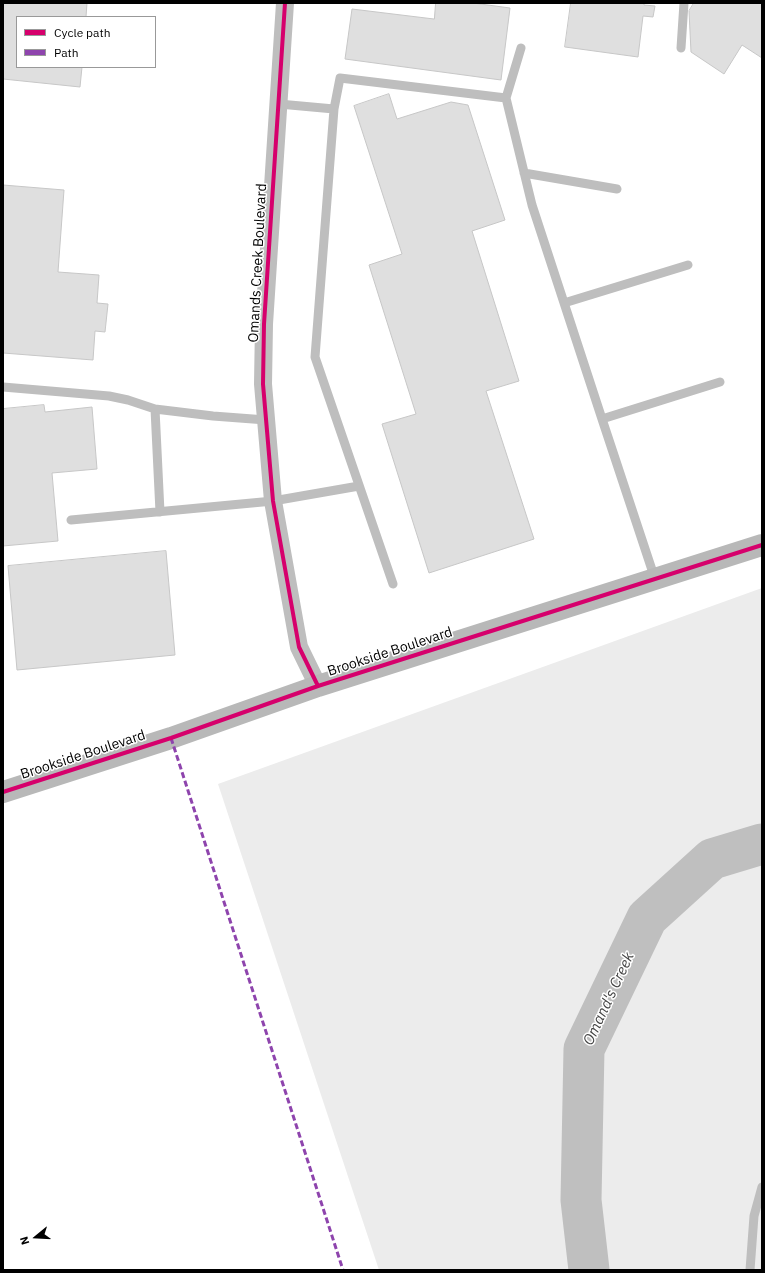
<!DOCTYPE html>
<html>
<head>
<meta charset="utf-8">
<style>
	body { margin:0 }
	#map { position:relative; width:765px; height:1273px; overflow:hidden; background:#fff; font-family:"IBM Plex Sans",sans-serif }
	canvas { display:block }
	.frame { position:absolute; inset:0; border:4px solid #000; pointer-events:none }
	.legend { position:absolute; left:16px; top:16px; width:140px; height:52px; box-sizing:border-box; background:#fff; border:1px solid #999; margin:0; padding:5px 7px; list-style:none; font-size:12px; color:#000 }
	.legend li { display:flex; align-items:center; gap:8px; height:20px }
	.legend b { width:20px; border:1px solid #999 }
	.north { position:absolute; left:16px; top:1217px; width:40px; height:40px; -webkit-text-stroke:3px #fff; paint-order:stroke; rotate:252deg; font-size:11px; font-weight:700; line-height:16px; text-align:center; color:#000 }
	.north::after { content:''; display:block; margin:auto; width:14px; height:18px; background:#000; clip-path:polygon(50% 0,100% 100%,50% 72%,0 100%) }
</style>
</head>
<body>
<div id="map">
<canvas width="765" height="1273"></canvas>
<div class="frame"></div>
<ul class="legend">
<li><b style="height:5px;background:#d6006c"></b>Cycle path</li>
<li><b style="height:5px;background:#8e44ad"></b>Path</li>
</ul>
<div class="north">N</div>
</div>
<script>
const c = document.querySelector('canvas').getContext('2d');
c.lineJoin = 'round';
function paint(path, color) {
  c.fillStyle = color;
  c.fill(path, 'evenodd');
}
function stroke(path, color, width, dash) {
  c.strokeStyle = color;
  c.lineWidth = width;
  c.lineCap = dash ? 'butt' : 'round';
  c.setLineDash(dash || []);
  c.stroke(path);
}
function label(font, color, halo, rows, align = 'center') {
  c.font = font + ' "IBM Plex Sans",sans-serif';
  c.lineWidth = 3;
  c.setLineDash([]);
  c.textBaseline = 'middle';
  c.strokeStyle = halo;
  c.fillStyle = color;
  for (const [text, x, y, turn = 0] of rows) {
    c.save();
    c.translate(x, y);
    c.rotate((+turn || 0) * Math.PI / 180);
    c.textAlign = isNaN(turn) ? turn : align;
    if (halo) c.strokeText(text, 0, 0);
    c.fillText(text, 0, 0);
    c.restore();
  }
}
const green = new Path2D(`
	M762,588V1270H379L218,784Z`);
const river = new Path2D(`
	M589,1270L581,1200L584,1049L647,918L712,859L762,844`);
const building = new Path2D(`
	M3,3H87L86,17H17V67H82L80,87L3,79Z
	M436,3H473L510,8L501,80L345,59L352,9L434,19Z
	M571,3H644V5L655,6L653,17L643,16L638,57L565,47Z
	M694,3H762V58L742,45L724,74L691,52L689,11Z
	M389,94L397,119L451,102L468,105L505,220L472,231L519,381L486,391L534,539L429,573L382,424L416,414L369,265L402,254L354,106Z
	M3,185L64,190L58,272L99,275L97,303L108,304L105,332L95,331L93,360L3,353Z
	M44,405L45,412L92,407L97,469L52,473L58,541L3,546V409Z
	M166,551L175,655L17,670L8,566Z`);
const lane = new Path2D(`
	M521,48L506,98L532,205L602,419
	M681,48L684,3
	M279,104L334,109
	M524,173L617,189
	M564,303L688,265
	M3,387L109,396L128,400L155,409L213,416L266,420
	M155,409L160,512
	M71,520L273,501L359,486
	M655,579L602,419L720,382
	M393,584L315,357L334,109L340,78L506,98
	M750,1270L754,1216L762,1187`);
const street = new Path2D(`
	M285,3L264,324L263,384L273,501L299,647L318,686`);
const secondary = new Path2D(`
	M3,792L171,738L318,686L762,545`);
const quiet = new Path2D(`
	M171,738L343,1270`);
const cycleway = new Path2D(`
	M285,3L264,324L263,384L273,501L299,647L318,686
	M3,792L171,738L318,686L762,545`);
const streetNames = [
	["Omands Creek Boulevard",258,263,-87],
	["Brookside Boulevard",390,652,-18],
	["Brookside Boulevard",83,755,-18]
];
const waterNames = [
	["Omand's Creek",609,999,-65]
];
paint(green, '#ececec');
stroke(river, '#bfbfbf', 41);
paint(building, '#dfdfdf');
stroke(building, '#c7c7c7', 1);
stroke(lane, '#bebebe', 9);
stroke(street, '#bebebe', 18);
stroke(secondary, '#b8b8b8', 22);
stroke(quiet, '#8e44ad', 3, [6, 3]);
stroke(cycleway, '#d6006c', 4);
label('14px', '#000', '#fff', streetNames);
label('italic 15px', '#444', '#fff', waterNames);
</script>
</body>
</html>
